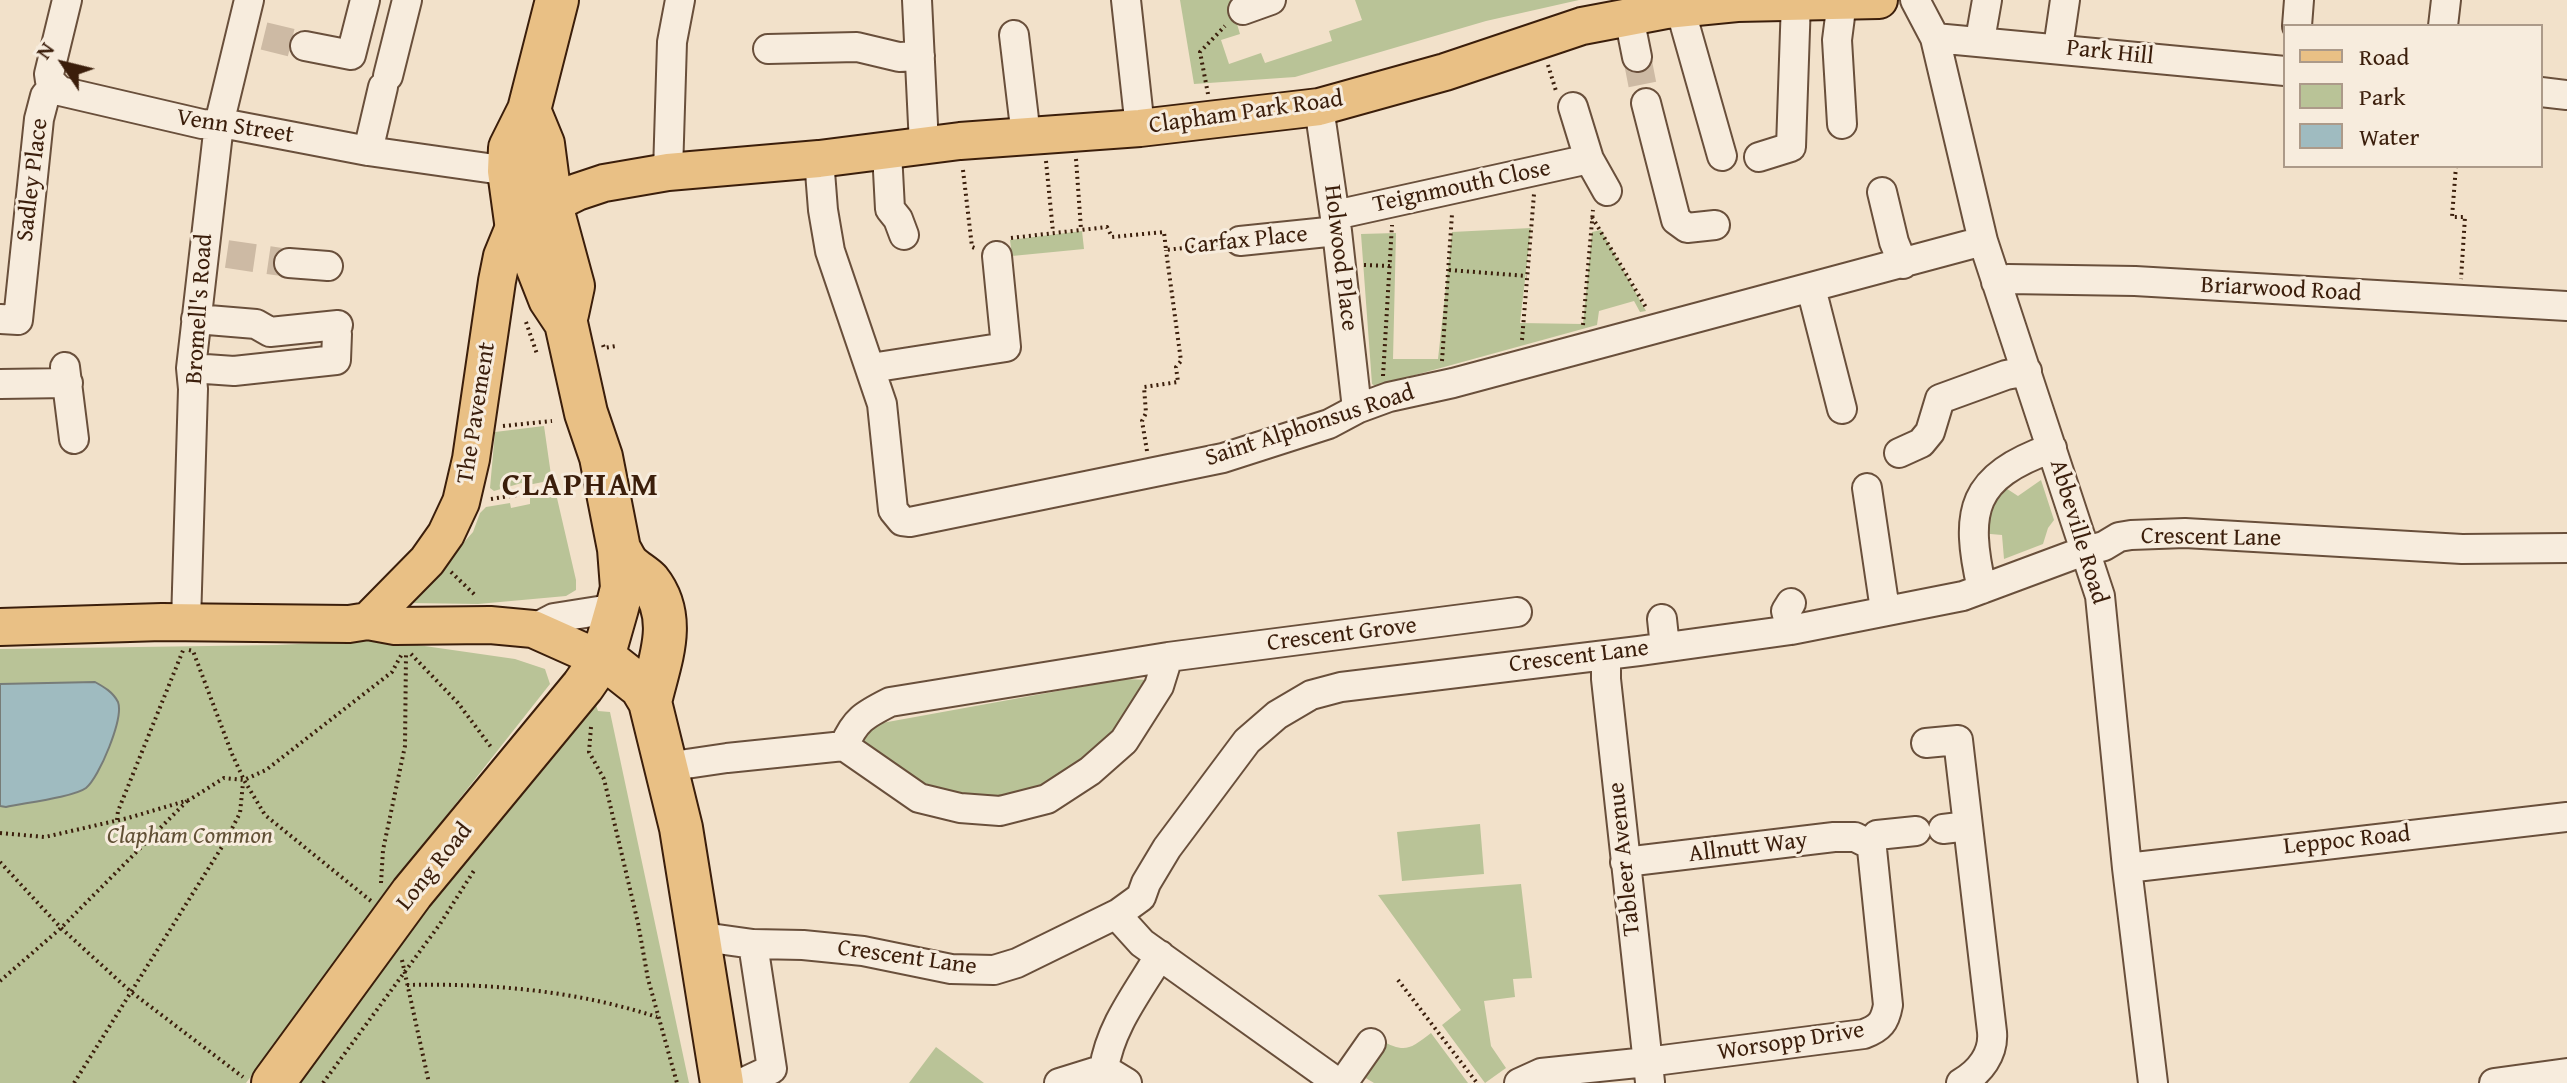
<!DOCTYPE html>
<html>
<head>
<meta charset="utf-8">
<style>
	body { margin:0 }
	#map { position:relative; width:2567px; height:1083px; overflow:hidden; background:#f2e1ca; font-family:"Gentium Book Plus",serif }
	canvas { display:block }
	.legend { position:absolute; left:2283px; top:24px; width:260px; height:144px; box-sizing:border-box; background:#f7ecdd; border:2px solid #ac9a89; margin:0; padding:10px 14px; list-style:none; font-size:24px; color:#3b1e0b }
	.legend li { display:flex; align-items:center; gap:16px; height:40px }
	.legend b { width:40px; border:2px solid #ac9a89 }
	.north { position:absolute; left:24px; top:24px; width:80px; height:80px; -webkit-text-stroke:6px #f7ecdd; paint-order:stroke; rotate:305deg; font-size:22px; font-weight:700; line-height:32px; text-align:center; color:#3b1e0b }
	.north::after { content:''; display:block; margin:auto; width:28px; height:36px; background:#3b1e0b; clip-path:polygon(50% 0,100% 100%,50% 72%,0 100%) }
</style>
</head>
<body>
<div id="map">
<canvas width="2567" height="1083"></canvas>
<ul class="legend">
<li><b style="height:10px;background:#e9c085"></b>Road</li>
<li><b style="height:22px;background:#b9c397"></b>Park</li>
<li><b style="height:22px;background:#9fbbc0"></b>Water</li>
</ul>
<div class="north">N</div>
</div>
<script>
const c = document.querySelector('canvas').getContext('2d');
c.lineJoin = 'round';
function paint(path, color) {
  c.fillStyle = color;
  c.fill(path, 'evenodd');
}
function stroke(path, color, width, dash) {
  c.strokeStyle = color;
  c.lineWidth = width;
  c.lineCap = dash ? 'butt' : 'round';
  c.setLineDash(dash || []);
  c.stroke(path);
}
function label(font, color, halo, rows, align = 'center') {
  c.font = font + ' "Gentium Book Plus",serif';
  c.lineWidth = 6;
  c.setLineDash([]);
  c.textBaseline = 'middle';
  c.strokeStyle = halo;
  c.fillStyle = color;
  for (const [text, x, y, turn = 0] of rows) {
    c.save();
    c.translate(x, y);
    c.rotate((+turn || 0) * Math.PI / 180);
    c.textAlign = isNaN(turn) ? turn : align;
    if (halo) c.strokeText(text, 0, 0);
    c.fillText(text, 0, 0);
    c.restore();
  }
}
const green = new Path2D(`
	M1180,0H1230L1240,34L1221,40L1229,64L1261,53L1265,63L1332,41L1329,31L1362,20L1355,0H1579L1486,21L1295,77L1194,84Z
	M1531,228L1520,323L1583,324L1592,232L1601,230L1646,311L1640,312L1634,301L1599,311L1597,325L1375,386L1372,384L1361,234L1396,233L1393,359H1438L1452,232Z
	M1082,231L1084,249L1012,256L1010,240Z
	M544,426L551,475L548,481L528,485L525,482L494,491L490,488L495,432Z
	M2041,480L2054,520L2048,528L2043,544L2004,559L2002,535L1979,533L1998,483L2018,496Z
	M552,495L557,498L576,580V590L566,596L478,604L410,603L473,532L480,513L486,507L510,503L511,508L530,504V498Z
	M383,640L515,659L545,669L550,684L435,830L246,1083H0V649L277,645Z
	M1124,679L1151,680L1115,735L1055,782L992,800L928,793L859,747L871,725Z
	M596,705L598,711L610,712L689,1083H289L569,725Z
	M1480,824L1484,874L1402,881L1397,832Z
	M1521,884L1532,978L1513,979L1515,997L1484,1001L1491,1046L1506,1068L1485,1083L1442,1025L1461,1010L1378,895Z
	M1431,1033L1468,1083H1374L1359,1074L1380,1040C1405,1053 1409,1050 1431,1033Z
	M936,1047L984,1083H909Z`);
const water = new Path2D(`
	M95,682C104,687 113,692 118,702C124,718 99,778 86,788C74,797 24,803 6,807L0,806V684Z`);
const minorTunnel = new Path2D(`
	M264,36L305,46
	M1637,57L1646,103
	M227,254L289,263`);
const path = new Path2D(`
	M1548,65L1556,91
	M1208,94L1200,52L1225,26
	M1076,159L1081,229
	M1046,161L1053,232
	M2456,166L2452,217H2465L2461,279
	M963,170L972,247L977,249
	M1592,217L1647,309
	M1011,238L1107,227L1112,237L1164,232L1166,250L1218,244
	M1364,265L1390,266
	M1449,270L1527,276
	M526,322L537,354
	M1583,325L1593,210
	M1522,340L1534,194
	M603,345L604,348L616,346
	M1442,361L1452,214
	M1383,376L1392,225
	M503,426L552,421
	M1147,451L1142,421L1146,413L1144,387L1178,382L1176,367L1181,361L1166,250
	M491,499L561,488
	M451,572L476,596
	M189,650L193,651L232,754L244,780L265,815L371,901
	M411,654L458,703L491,747
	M591,727L589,752L604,779L638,923L648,979L677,1083
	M117,820L118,811L184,648
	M0,833L45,837L128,818L189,800L224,778L244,780L266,770L392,672L403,652
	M0,862L61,928L130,991L243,1077
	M381,883L383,850L405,746L406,654
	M402,960L429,1083
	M1398,980L1477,1083
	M0,981L61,928L187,801
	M407,985C491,983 578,991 657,1017
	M74,1083L225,842L240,813L243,783
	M323,1083L440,924L475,869`);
const minor = new Path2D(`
	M67,0L49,74L50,81L60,91L202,124L232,125L368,151L509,171
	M917,0L924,145
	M1126,0L1140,128
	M1915,0L1935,38L1983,241L2100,596L2127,868L2153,1083
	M1680,8L1722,156
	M1243,10L1271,0
	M1629,17L1637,57
	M2297,26L2299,0
	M2443,26L2446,0
	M1014,35L1026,136
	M1935,38L2285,71
	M1980,40L1987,0
	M305,46L351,55L365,0
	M2058,48L2065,0
	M768,49L857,47L899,57L920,56
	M388,76L407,0
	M2541,92L2567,95
	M1646,103L1676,220L1687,228L1715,225
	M1319,107L1337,231L1356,400L1359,408
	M1573,107L1589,159L1607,191
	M1842,124L1837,40L1842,1
	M368,151L383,87
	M887,152L890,209L898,219L904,235
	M1759,157L1791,147L1796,1
	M819,159L823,210L830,251L882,404L893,510L902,521L910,522L1223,458L1329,424L1359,408L1389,397L1453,383L1983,241
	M668,172L672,42L680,0
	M1882,192L1894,242L1903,264
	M1335,215L1589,159
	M1240,241L1337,231
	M289,263L328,266
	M1996,282L2008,279L2135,281L2567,306
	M1811,288L1842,409
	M0,319L18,320L39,119L45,96L53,86
	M196,319L256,324L270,332L338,325
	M65,367L74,439
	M191,368L234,371L336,360L337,334
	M871,368L1006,347L997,256
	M0,384L68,383
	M1899,453L1921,443L1930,432L1940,399L2006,375L2027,371
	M1867,488L1885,610
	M1982,589C1964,510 1971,477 2052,448
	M1791,603L1786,611L1791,630
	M1662,619L1665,647
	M186,622L193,389L191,368L219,124L249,0
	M533,629L554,618L617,608
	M1606,655V679L1650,1082
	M1926,743L1958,740L1992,1032C1994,1054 1980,1072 1961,1083
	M844,746C855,720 864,715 890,702L1168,657L1517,612
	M666,767L727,758L844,746L919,798L960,808L1000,811L1047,799L1090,771L1124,741L1159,686L1168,657
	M1943,829L1968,826
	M1869,844L1877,835L1916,831
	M1625,862L1834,837H1855L1869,844
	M2127,868L2567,817
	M1119,913L1123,922L1142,943L1338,1083
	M696,936L753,944L803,945L863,951L951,969L994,970L1017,963L1119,913L1141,897L1146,883L1167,848L1247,741L1277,715L1311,695L1341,687L1639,651L1791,630L1963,596L2076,554L2104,546L2119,537L2131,535L2185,533L2462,549L2567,548
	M742,1083L772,1069L753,944
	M1059,1083L1104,1069
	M1127,1083L1104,1069C1110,1027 1138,992 1160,955
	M1343,1083L1371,1043
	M1519,1083L1541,1073L1647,1062L1864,1034C1880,1028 1885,1022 1888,1005L1872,849L1869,844
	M2494,1083L2567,1073`);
const major = new Path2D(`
	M368,621L427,561L446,534L461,502L471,459L497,281L502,256L516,222L577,192L604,183L668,172L819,159L960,141L1140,128L1319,107L1445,72L1582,26L1666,10L1737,3L1879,0
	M0,627L162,622L349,624L368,621L395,626L490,625L533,629L580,650L603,657`);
const highway = new Path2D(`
	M529,110L543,144L551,205L573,286L567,314
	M619,549C622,554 625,561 629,565C635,571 643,575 649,581C679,619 659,662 650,702
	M603,657L641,687L650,702L681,828L722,1083
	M273,1083L412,893L583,686L603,657L617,608L622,588L619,549L601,457L586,413L566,323L550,299L528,243L516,222L509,171L510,148L529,110L557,0`);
const streetNames = [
	["Park Hill",2110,53,6],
	["Clapham Park Road",1246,113,-8],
	["Venn Street",235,127,9],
	["Sadley Place",33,180,-83],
	["Teignmouth Close",1462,187,-12],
	["Carfax Place",1246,241,-6],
	["Holwood Place",1340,258,83],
	["Briarwood Road",2281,290,3],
	["Bromell's Road",200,309,-86],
	["The Pavement",477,413,-81],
	["Saint Alphonsus Road",1310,426,-18],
	["Abbeville Road",2078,532,73],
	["Crescent Lane",2211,538,1],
	["Crescent Grove",1342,635,-7],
	["Crescent Lane",1579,657,-7],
	["Leppoc Road",2347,841,-6],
	["Allnutt Way",1748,848,-7],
	["Tableer Avenue",1625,859,-96],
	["Long Road",435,867,-51],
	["Crescent Lane",907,958,8],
	["Worsopp Drive",1791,1042,-9]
];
const parkNames = [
	["Clapham Common",190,837]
];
const districtNames = [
	["CLAPHAM",581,487]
];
paint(green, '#b9c397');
paint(water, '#9fbbc0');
stroke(water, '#777c78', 2);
stroke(minorTunnel, '#cdbaa4', 28, [28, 14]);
stroke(minor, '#694f3b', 32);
stroke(major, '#3b1e0b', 40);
stroke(highway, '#3b1e0b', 46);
stroke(path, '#3b1e0b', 4, [2, 4]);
stroke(minor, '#f7ecdd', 28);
stroke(major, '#e9c085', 36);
stroke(highway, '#e9c085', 42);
label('24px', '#3b1e0b', '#f7ecdd', streetNames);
label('italic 24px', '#615035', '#f7ecdd', parkNames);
c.letterSpacing = '2px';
label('bold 32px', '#3b1e0b', '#f7ecdd', districtNames);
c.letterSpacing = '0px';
</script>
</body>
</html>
